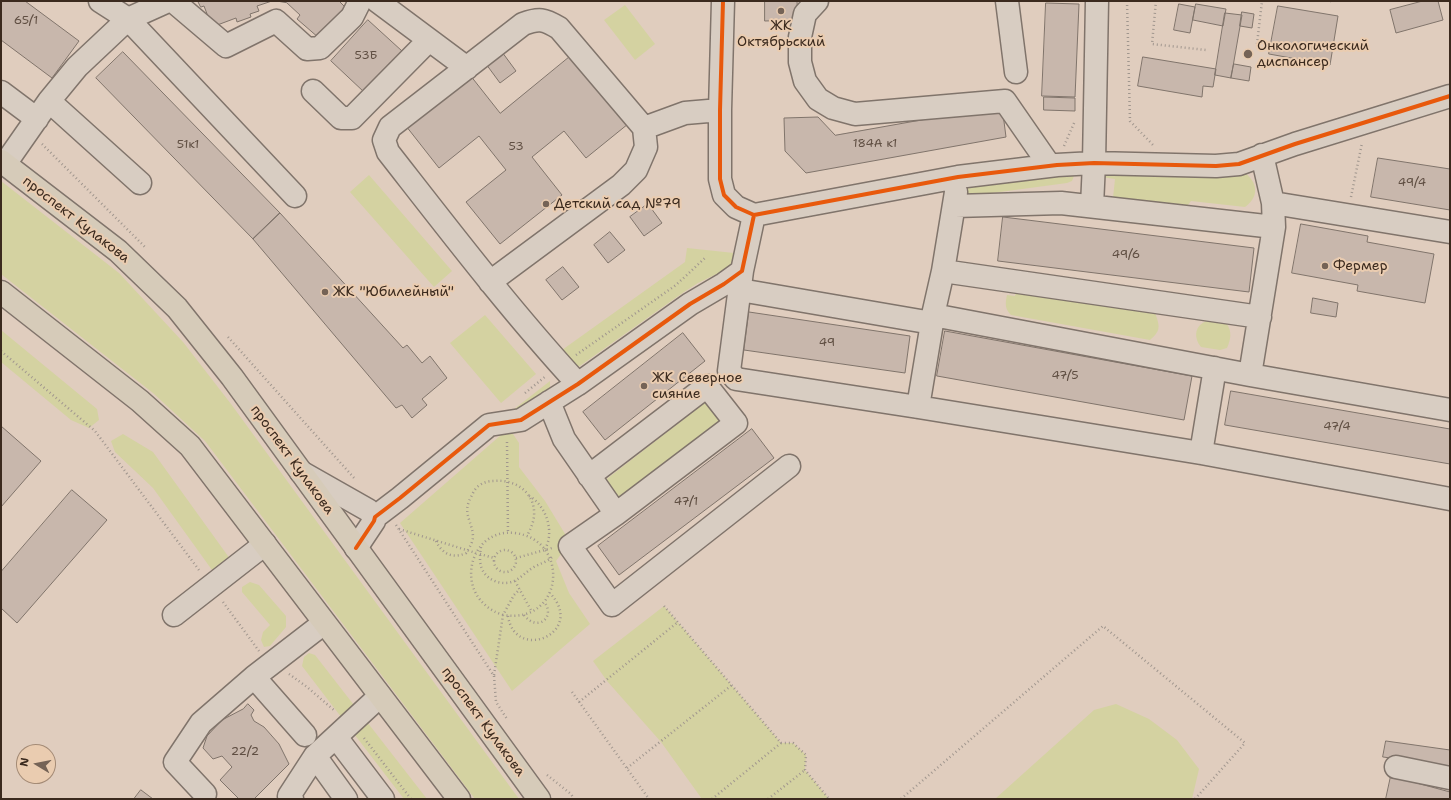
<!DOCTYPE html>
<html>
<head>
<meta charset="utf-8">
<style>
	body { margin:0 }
	#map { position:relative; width:1451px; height:800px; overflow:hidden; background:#e0cdbe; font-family:"Shantell Sans",sans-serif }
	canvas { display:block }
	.frame { position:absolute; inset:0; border:2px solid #3b2a1e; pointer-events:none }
	.north { position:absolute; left:16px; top:744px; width:40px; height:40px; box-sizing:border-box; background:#eaccb0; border:1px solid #a48b76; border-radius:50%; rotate:280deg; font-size:11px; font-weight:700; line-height:16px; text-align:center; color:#3b2a1e }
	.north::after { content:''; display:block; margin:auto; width:14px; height:18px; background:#756356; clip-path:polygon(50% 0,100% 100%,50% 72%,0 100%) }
</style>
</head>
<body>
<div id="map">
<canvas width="1451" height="800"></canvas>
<div class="frame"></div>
<div class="north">N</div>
</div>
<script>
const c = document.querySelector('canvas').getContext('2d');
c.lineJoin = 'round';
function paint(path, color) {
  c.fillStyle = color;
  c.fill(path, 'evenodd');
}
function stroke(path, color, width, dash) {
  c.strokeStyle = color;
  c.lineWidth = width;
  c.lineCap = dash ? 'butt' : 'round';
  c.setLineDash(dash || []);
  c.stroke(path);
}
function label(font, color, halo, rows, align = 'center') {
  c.font = font + ' "Shantell Sans",sans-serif';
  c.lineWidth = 4;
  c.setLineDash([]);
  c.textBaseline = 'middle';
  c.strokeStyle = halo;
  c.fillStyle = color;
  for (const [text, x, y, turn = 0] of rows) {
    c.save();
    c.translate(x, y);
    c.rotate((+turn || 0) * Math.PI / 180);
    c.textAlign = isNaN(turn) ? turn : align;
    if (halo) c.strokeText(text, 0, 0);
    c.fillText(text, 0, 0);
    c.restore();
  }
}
const green = new Path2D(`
	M625,5L655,44L635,60L604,20Z
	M1100,167L1240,170C1256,178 1262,195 1245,207L1191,201L1184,210L1113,198L1115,179L1101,177Z
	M1073,170L1074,176L1072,181L1067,183L970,196L963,189L964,185Z
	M369,175L452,271L434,287L350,192Z
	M1,181L119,273L183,342L231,404L519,799H475L205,441L153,393L1,274Z
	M687,248L734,253L733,266L698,283L684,292L577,368L562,350L685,262Z
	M1016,290L1155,313C1160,326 1161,331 1150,340L1011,315C1005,309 1005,304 1007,295L1015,296Z
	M485,315L536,374L501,403L450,343Z
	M1207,321L1227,324C1232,332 1231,339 1227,348L1220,350L1201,347C1193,337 1195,325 1207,321Z
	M1,330L97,409L99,420L89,428L71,420L1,362Z
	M550,381V391L523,411L509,413Z
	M706,402L720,421L618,500L604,481Z
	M509,428L519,443V467L545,501L570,542L556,561L569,593L590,624L512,691L400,523Z
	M123,434L153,452L233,563L222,574L212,570L153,488L115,452L111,441Z
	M250,582L259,585L286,616V627L270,646L264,647L261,640L263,632L270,625L242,592V587Z
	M664,606L781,743H793L806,755L805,770L829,799H702L661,742L607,681L593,661Z
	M309,653L315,655L427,799H404L302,666L304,657Z
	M1116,704L1149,719L1177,740L1199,769L1192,799H995L1094,710Z`);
const building = new Path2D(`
	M1,1H25L79,41L52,78L1,40Z
	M198,1H272L257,6L259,11L250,14L251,17L237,22L236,18L212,27L204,6L201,7Z
	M277,1H339L345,7L319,38L297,19L300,15L287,3Z
	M765,1H797L798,20L765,21Z
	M1423,1H1438L1443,20L1396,33L1390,10Z
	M1046,3L1079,4L1075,97L1042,96Z
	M1179,4L1195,7L1190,33L1174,30Z
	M1196,4L1226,9L1223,26L1193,20Z
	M1278,6L1338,16L1330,65L1269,54Z
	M1242,12L1254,14L1252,28L1240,26Z
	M1225,13L1242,15L1231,78L1215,75Z
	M368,20L402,51L364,92L331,61Z
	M123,52L280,213L253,239L96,78Z
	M502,52L516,71L500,83L486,64Z
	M572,55L628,124L586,158L564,131L532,157L562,195L500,244L466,202L506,170L479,136L439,168L406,126L470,75L500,113Z
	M1143,57L1216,69L1213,87L1203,86L1202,97L1138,86Z
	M1234,64L1251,67L1249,81L1231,78Z
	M1044,97L1075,98V111L1044,110Z
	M1002,106L1006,137L806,173L785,151L784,118L818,117L835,135Z
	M1378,158L1450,169V210L1371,197Z
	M648,204L662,223L644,236L630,217Z
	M280,213L403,348L407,345L422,363L430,356L447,378L422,399L427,405L412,418L402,405L396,408L253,239Z
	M1003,217L1254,248L1249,292L998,261Z
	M1301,224L1368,236L1367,242L1434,254L1425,303L1357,291L1358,285L1292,273Z
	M610,232L625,250L608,263L594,245Z
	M563,267L579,287L562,300L546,280Z
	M1313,298L1338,303L1336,317L1311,313Z
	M749,312L910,336L905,373L744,350Z
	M945,331L1192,376L1184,420L937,376Z
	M683,333L705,361L605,440L583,412Z
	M1231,391L1450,429V464L1225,425Z
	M1,426L41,461L1,507Z
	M752,429L774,458L619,575L598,546Z
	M72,490L107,520L17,623L1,608V572Z
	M248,704L254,710L251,715L254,721L264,727L279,744L289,764L254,799H239L220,780L232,767L222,756L213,759L203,748L207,736L222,720L243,709Z
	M1386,741L1450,750V766L1383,757Z
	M1391,776L1450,792V799H1386Z
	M141,790L153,799H134Z`);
const path = new Path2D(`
	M1127,1L1130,121L1154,146
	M1156,1L1152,44L1206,50
	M1330,1H1332
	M1257,44L1262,1
	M42,144L146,248
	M1064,146L1075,121
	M1351,197L1362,143
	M228,337L355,479
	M1,351L95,431L199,570
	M576,355L676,285L705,258
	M525,393L546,376
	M507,442L508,533
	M529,496C546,505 555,532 545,549
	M396,525L494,676L496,702L507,719
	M399,529L476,553
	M436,541C442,554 453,559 466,553C469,548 473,543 473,536C472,521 462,513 471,497C473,493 475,488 480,485C484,482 489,481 494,481C513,479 532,490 534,510C535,520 531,528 527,536
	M481,547C480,554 479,562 482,569C487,581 504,587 516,580C522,577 527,571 534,567C541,563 548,562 554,555
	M494 561a11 11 0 1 1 22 0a11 11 0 1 1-22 0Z
	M480,554L494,558
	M516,558L552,548
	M515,581L532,612
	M223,602L259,651
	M664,606L781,743H793L806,755L805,770L829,799
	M524,615C537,632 555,618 545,603
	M508,616C515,663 587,633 550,593
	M289,674L307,687L335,711
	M494,675L503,615C564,625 571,540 515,533C468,527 451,598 503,615L514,595L520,589
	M572,692L649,799
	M579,702L678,622
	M364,738L411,799
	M627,768L732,685
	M547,775L571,794L574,799
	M712,799L781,743
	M768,799L805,770
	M901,799L1103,626L1245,743L1195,799`);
const minor = new Path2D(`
	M100,1L128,19L295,196
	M173,1L226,46L276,21L307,49L320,48L352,17L360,1
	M377,1L467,68
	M723,1L720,110V179L724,195L736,207L754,215L958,177L1057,165L1094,163L1216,166L1239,164L1295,144L1450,96
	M817,1L805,14L800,37V62L805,81L818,99L833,108L855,114L1005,101L1050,166
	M1007,1L1016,72
	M313,91L341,118H352L429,40
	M1,92L37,119
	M49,101L140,183
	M644,128L685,113L720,110
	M5,164L49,101L77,67L128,19L168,1
	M1273,203L1450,232
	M955,206L1061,203L1274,227
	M1092,206L1094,163L1097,1
	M742,271L729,371L736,379L918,407L1201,453L1450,499
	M943,271L1260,317
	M490,282L621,185L636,170L646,147L644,128L559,28C544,19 539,18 523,24L390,127L384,140L388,152C449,230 510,310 578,384
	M740,290L932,323L933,315L1250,375L1450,410
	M933,315L943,271L956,192
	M1250,375L1274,227L1273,203L1262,155
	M549,402L564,439L616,514L736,423L707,386L589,476
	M918,407L932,323
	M1201,453L1215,368
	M301,472L368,510L375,517
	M616,514L570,546L612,605L789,466
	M356,548L374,521L375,517L400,498L489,425L521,420L578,384L690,304L724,284L742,271L754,215
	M174,615L265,544
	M254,677L305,735
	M336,737L383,799
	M1396,767L1450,778
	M205,794L175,762L201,723L254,677L324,623
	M292,799L289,796L315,756
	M346,799L315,756L380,696`);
const major = new Path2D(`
	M1,161L118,251L177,308L232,377L539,799
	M1,292L140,401L190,446L459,799`);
const cycleway = new Path2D(`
	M723,1L720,110V179L724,195L736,207L754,215L958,177L1057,165L1094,163L1216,166L1239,164L1295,144L1450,96
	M356,548L374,521L375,517L400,498L489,425L521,420L578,384L690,304L724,284L742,271L754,215`);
const markers = [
	[781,11,4,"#756356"],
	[1248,54,5,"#756356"],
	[546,204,4,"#756356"],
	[1325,266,4,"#756356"],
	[325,292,4,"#756356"],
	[644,386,4,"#756356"]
];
const numberNames = [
	["65/1",26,21],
	["53Б",366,56],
	["184А к1",875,144],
	["51к1",188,145],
	["53",516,147],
	["49/4",1412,183],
	["49/6",1126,255],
	["49",827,343],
	["47/5",1065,376],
	["47/4",1337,427],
	["47/1",686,502],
	["22/2",245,752]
];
const poiNames = [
	["ЖК",781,26,"center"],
	["Октябрьский",781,42,"center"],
	["Онкологический",1257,46],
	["диспансер",1257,62],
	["Детский сад №79",554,204],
	["Фермер",1333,266],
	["ЖК \"Юбилейный\"",333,292],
	["ЖК Северное",652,378],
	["сияние",652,394]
];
const streetNames = [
	["проспект Кулакова",76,220,38],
	["проспект Кулакова",292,460,54],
	["проспект Кулакова",483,722,54]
];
paint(green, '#d4d2a1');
paint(building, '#c8b7ac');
stroke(building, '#80746b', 1);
stroke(minor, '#80746b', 25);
stroke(major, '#80746b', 25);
stroke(path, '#a0968e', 2.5, [1, 3]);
stroke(minor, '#d8cdc2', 22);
stroke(major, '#d6cbb9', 22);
stroke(cycleway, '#e8590c', 4);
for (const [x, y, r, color] of markers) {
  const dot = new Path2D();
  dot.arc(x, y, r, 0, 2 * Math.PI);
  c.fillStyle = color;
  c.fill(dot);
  stroke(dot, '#eaccb0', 1.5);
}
label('12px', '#5f4e42', null, numberNames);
label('14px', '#3b2a1e', '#eaccb0', poiNames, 'left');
label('14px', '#3b2a1e', '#eaccb0', streetNames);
</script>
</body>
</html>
